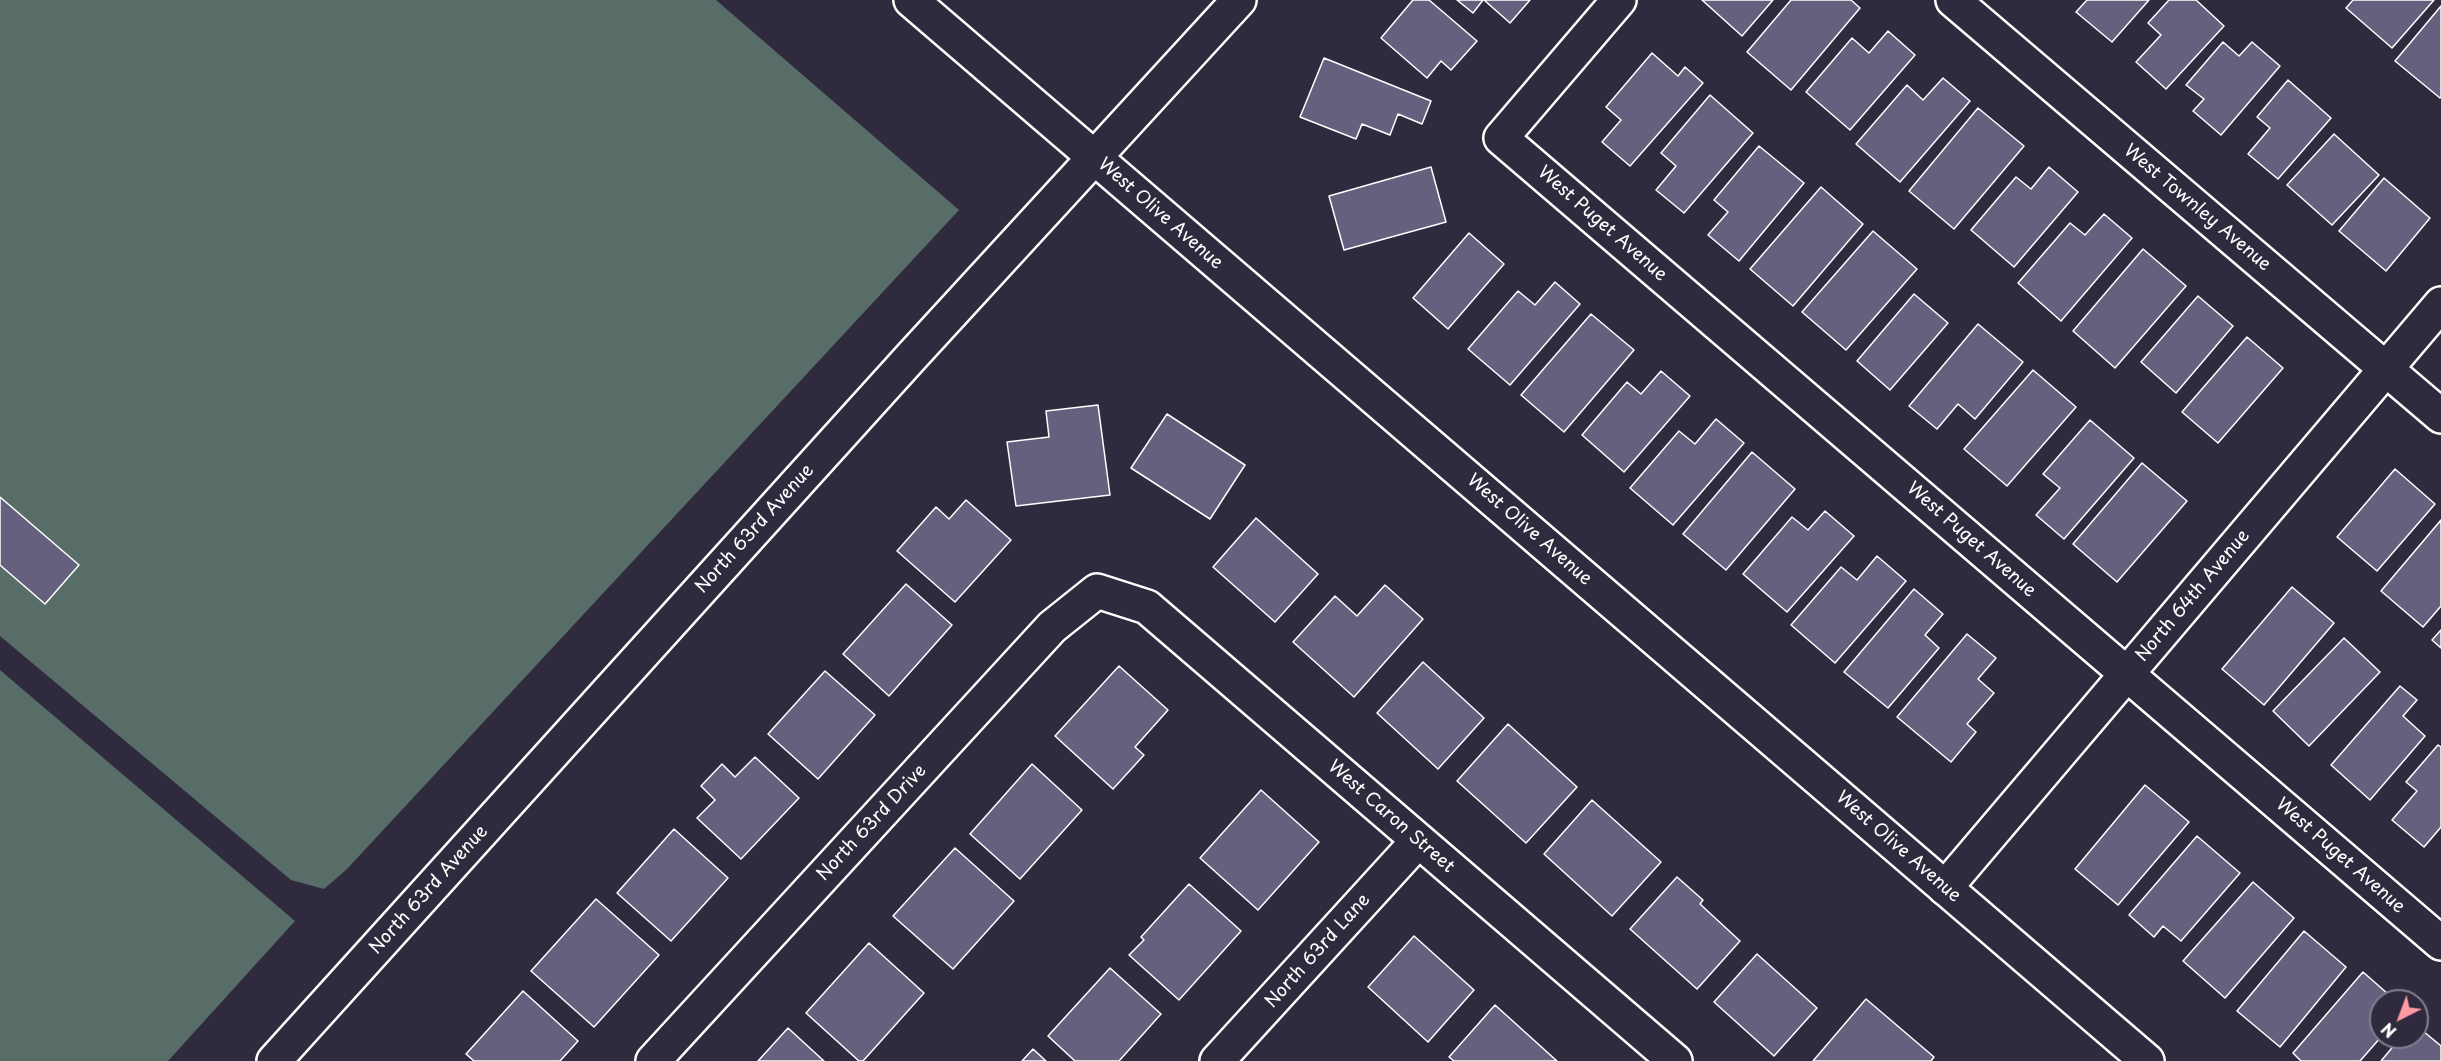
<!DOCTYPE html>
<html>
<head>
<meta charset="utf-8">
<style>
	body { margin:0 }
	#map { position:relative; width:2441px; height:1061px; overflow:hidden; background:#2f2a3d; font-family:"Playpen Sans",sans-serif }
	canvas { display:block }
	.north { position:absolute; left:2369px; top:989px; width:60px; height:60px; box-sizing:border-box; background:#2f2a3d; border:2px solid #827f8b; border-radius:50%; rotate:222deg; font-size:16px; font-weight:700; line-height:24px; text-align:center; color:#fff }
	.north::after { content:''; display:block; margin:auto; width:21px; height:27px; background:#ff9aa2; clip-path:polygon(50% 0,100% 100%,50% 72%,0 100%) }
</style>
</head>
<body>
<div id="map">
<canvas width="2441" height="1061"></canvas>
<div class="north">N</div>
</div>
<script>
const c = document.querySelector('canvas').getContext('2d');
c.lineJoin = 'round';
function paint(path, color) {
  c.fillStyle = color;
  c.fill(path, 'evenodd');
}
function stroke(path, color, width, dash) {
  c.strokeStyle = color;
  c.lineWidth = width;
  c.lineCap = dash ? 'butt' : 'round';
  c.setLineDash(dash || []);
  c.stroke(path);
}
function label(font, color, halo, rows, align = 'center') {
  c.font = font + ' "Playpen Sans",sans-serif';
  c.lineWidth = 4.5;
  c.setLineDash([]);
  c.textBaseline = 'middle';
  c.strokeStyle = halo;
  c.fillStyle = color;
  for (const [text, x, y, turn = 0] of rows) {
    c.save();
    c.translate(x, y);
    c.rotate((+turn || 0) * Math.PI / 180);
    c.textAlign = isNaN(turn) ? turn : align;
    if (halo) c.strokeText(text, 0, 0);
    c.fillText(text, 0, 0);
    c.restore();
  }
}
const green = new Path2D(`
	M0,0H716L959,210L347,869L324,889L291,880L0,636Z
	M0,670L295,921L168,1061H0Z`);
const building = new Path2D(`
	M1413,0H1429L1477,41L1451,70L1441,61L1427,78L1381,38Z
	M1457,0H1483L1473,13Z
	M1484,0H1530L1510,23Z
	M1702,0H1773L1742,36Z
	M1791,0H1851L1860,8L1791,90L1747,52Z
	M2087,0H2149L2112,42L2076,12Z
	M2169,0H2196L2224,26L2166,89L2136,62L2161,35L2148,23Z
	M2353,0H2434L2392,48L2346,8Z
	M2441,6V97L2440,98L2395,61Z
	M1888,31L1915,55L1850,130L1806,92L1852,38L1869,53Z
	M2223,42L2239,56L2252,42L2280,66L2221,135L2193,111L2204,99L2186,85Z
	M1652,53L1678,76L1685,67L1703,83L1630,166L1602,142L1621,120L1606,107Z
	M1324,58L1431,101L1422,124L1398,114L1390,135L1362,124L1356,139L1300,117Z
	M1943,78L1970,101L1900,182L1856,144L1907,85L1923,100Z
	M2288,80L2331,118L2278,179L2248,154L2270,128L2257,117Z
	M1710,95L1753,133L1684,213L1656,190L1676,166L1661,153Z
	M1978,108L2024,146L1954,229L1909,191Z
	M2334,134L2379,175L2332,225L2287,185Z
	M1759,146L1804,183L1739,261L1708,235L1728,212L1714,200Z
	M1431,167L1446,222L1344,250L1329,196Z
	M2049,167L2078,192L2014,267L1971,230L2016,177L2031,189Z
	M2384,178L2430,218L2386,271L2339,231Z
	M1821,187L1863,224L1793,306L1750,269Z
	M2104,214L2132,238L2061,321L2018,283L2070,223L2085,235Z
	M1873,231L1917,269L1846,350L1802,312Z
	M1469,233L1504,264L1448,329L1413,298Z
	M2143,249L2186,286L2115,368L2073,331Z
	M1555,282L1580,304L1510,385L1468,349L1518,291L1535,305Z
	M1914,294L1948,323L1890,390L1857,361Z
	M2198,296L2233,326L2176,393L2141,362Z
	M1591,314L1634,350L1564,432L1521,395Z
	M1978,324L2023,362L1975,419L1958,404L1937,429L1909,406Z
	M2247,337L2283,368L2218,443L2182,412Z
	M2033,370L2076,407L2007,486L1964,449Z
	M1661,371L1690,396L1624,472L1582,435L1627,382L1641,394Z
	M1098,405L1110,495L1016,506L1007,442L1049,437L1046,411Z
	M1167,414L1245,465L1210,519L1131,468Z
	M1716,419L1744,443L1673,525L1630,488L1679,431L1695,444Z
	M2090,420L2134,458L2064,539L2036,515L2060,488L2043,474Z
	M1752,452L1795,489L1726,570L1683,534Z
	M2142,463L2187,501L2117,582L2073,544Z
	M2395,469L2435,504L2377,571L2337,537Z
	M0,497L79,565L45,604L0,565Z
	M966,500L1011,540L955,602L897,551L936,507L949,519Z
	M1825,511L1854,536L1787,612L1743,574L1792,517L1808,530Z
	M1256,518L1318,574L1275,622L1213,567Z
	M2441,520V606L2423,627L2381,591Z
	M1877,556L1906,581L1835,663L1791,625L1841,567L1857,580Z
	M906,584L952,625L889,696L843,654Z
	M1385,585L1423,619L1354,697L1293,642L1335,596L1357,616Z
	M2292,587L2334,623L2264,705L2222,669Z
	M1914,589L1943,614L1925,635L1939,648L1888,708L1844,672Z
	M2441,630V648L2432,640Z
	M1967,634L1996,658L1978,679L1994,693L1967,724L1976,732L1951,762L1897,717Z
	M2344,638L2380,672L2309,746L2273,711Z
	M1423,662L1484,718L1438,769L1377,713Z
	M1119,666L1168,710L1135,747L1144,755L1113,789L1055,736Z
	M825,671L875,715L818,779L768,734Z
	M2400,686L2417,700L2403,716L2425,736L2370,800L2331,765Z
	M1508,724L1577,787L1526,843L1457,781Z
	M2438,745L2441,747V827L2424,847L2392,820L2417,791L2406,782Z
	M755,757L799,798L741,859L697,818L715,800L701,786L722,764L735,777Z
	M1032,764L1082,810L1020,879L970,834Z
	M2145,785L2189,822L2118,905L2075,869Z
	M1261,790L1319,842L1258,910L1200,858Z
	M1592,800L1661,862L1612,916L1544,854Z
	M674,829L728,878L671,941L617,893Z
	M2197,836L2240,873L2181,941L2163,926L2154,937L2129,915Z
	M955,848L1014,901L953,969L893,916Z
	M1677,877L1703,900L1700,904L1740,941L1697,989L1630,929Z
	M2253,882L2294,918L2225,998L2183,961Z
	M1189,884L1241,931L1179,1000L1129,955L1144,940L1141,937Z
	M596,899L659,955L594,1027L531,971Z
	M2304,931L2346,967L2280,1047L2237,1011Z
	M1414,936L1474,990L1428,1042L1368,987Z
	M869,943L924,993L863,1061H859L806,1013Z
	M1757,954L1817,1008L1774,1056L1714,1002Z
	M1110,968L1161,1014L1119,1061H1075L1048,1036Z
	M2363,972L2396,1001H2381V1037L2360,1061H2301L2293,1053Z
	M523,991L578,1041L560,1061H474L466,1054Z
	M1866,999L1934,1057L1931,1061H1813Z
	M1495,1005L1557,1061H1454L1449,1057Z
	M2417,1026L2441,1046V1061H2381L2401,1037H2417Z
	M788,1028L824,1061H758Z
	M1033,1049L1046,1061H1022Z`);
const street = new Path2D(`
	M1619,0L1501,138L2441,943
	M1953,0L2441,416
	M1945,888L2441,304
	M653,1061L1052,627L1097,591L1147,607L1675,1061
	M1217,1061L1418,841`);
const secondary = new Path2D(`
	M911,0L2147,1061
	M274,1061L912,356L1239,0`);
const streetNames = [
	["West Townley Avenue",2197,208,40],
	["West Olive Avenue",1160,214,41],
	["West Puget Avenue",1602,224,41],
	["North 63rd Avenue",755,529,-48],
	["West Olive Avenue",1529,530,41],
	["West Puget Avenue",1971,540,41],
	["North 64th Avenue",2193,596,-50],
	["West Caron Street",1391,817,41],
	["North 63rd Drive",872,823,-47],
	["West Olive Avenue",1898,847,41],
	["West Puget Avenue",2340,856,41],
	["North 63rd Avenue",429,890,-48],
	["North 63rd Lane",1318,951,-48]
];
paint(green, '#586d67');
paint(building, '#65607e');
stroke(building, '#fff', 1.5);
stroke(street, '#fff', 38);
stroke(secondary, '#fff', 38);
stroke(street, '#2f2a3d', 33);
stroke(secondary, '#2f2a3d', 33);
label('18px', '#fff', '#2f2a3d', streetNames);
</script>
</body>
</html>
